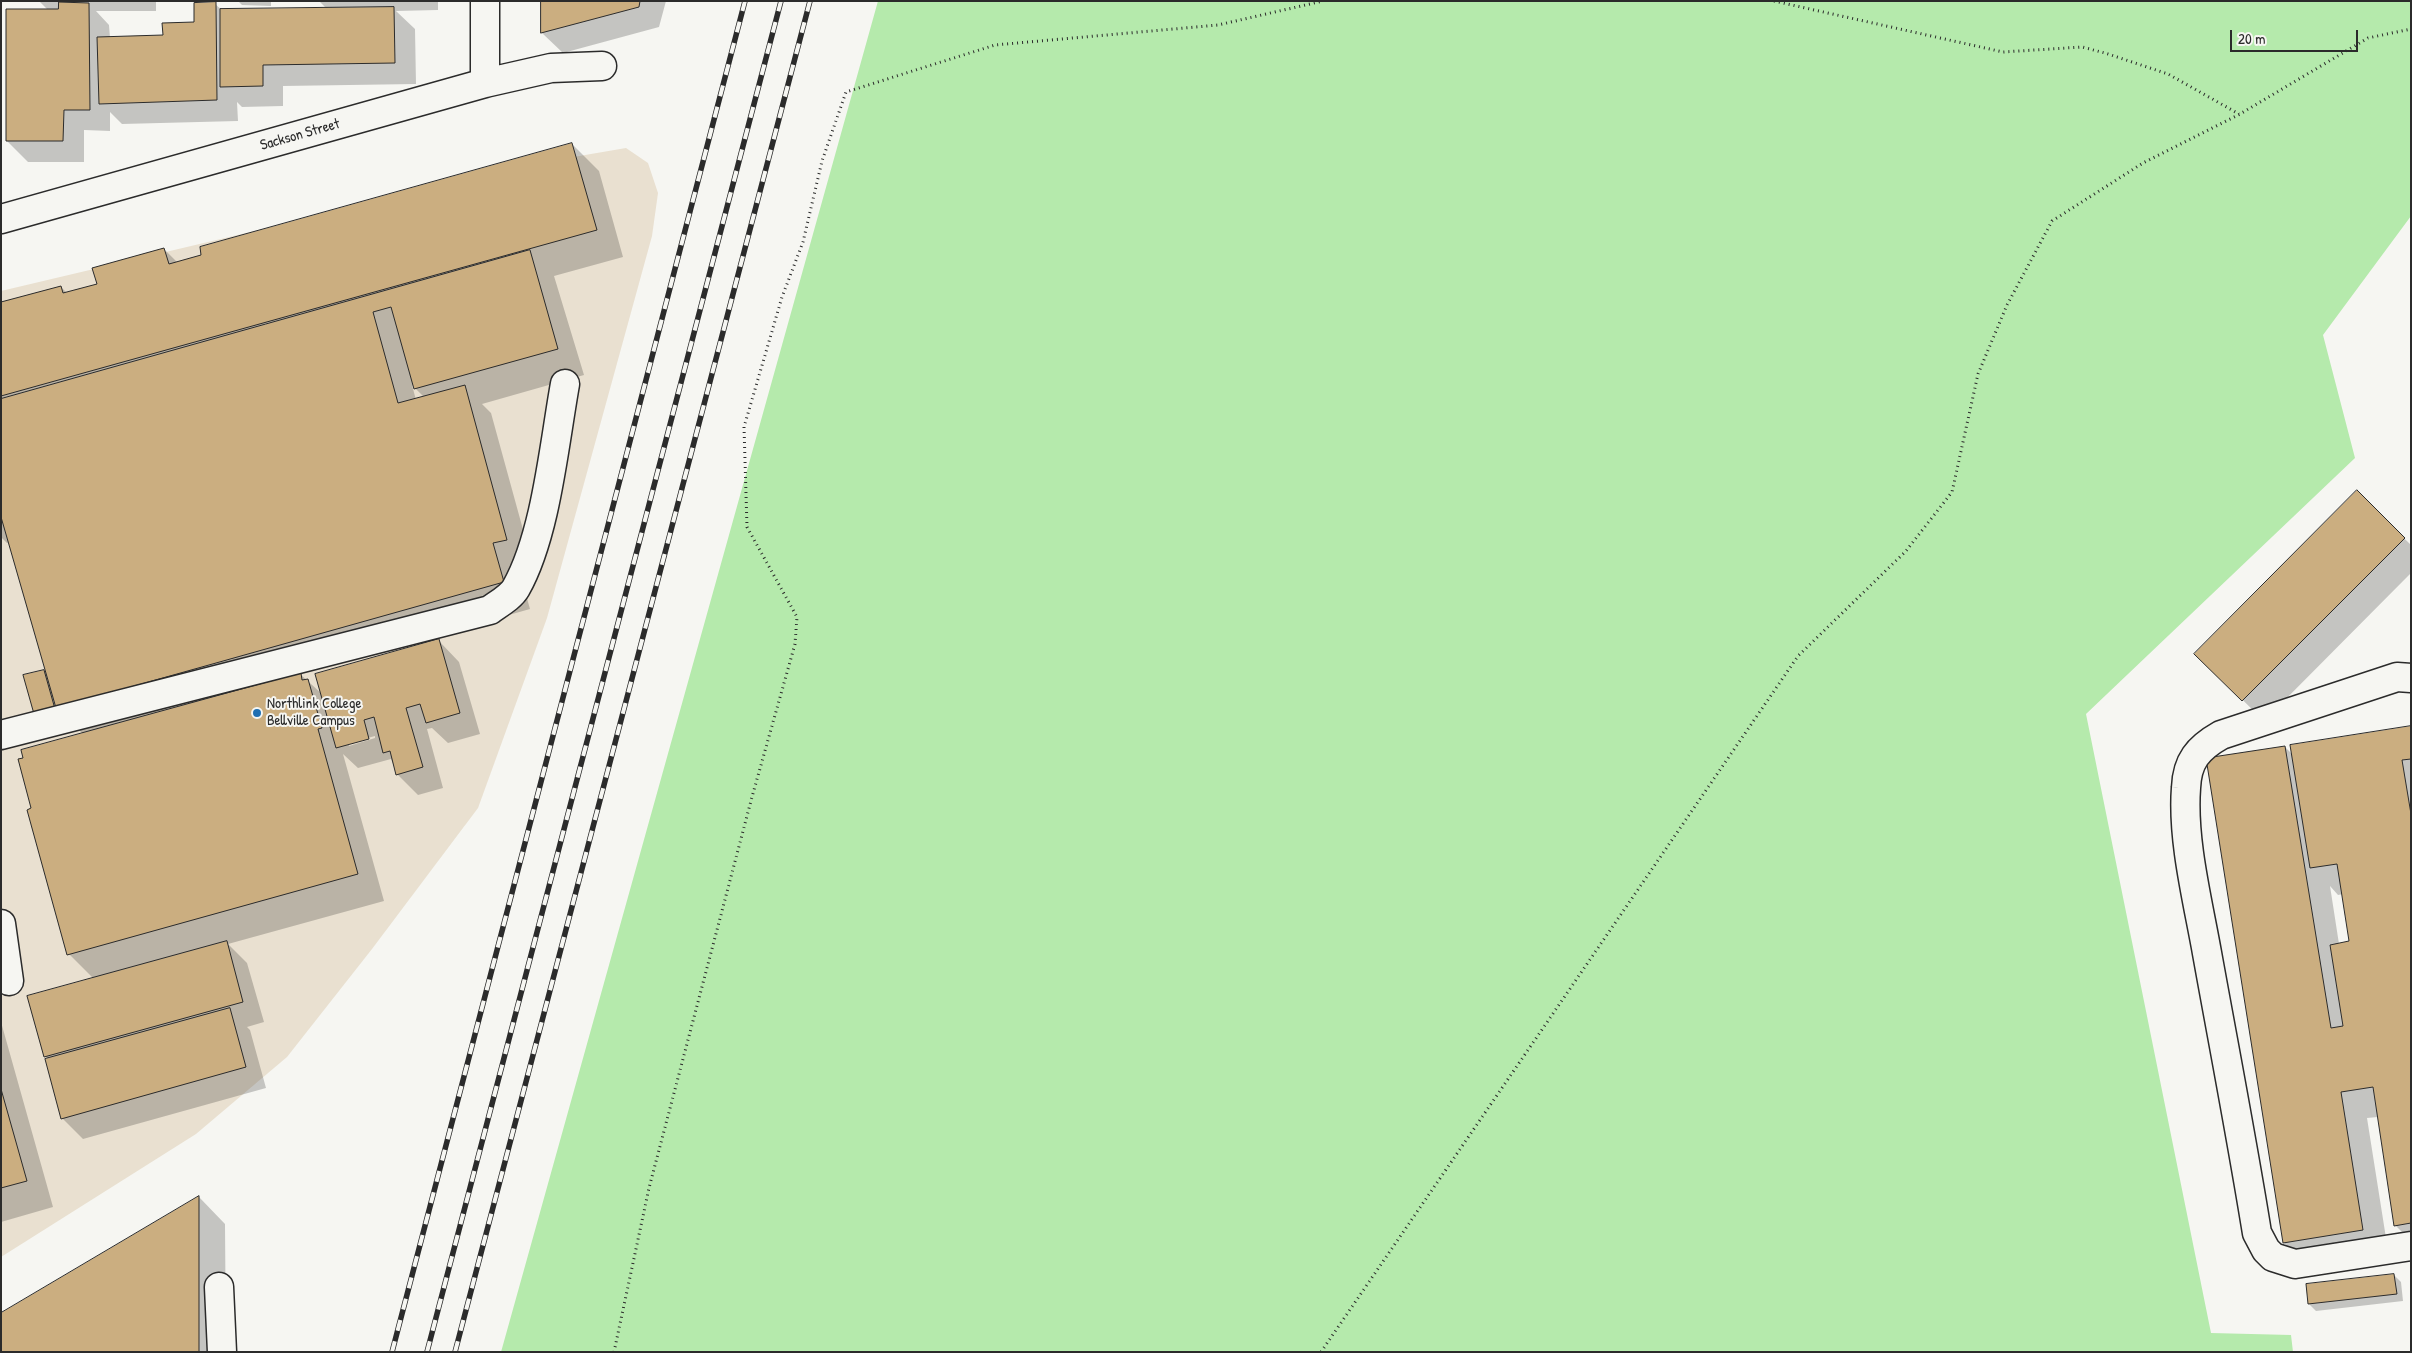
<!DOCTYPE html>
<html>
<head>
<meta charset="utf-8">
<style>
	body { margin:0 }
	#map { position:relative; width:2412px; height:1353px; overflow:hidden; background:#f6f6f2; font-family:"Patrick Hand",sans-serif }
	canvas { display:block }
	.frame { position:absolute; inset:0; border:2px solid #2b2b2b; pointer-events:none }
	.scale { position:absolute; left:2230px; top:30px; width:128px; height:22px; box-sizing:border-box; border:2px solid #2b2b2b; border-top:0; padding-left:6px; font-size:15px; line-height:18px; white-space:nowrap; color:#2b2b2b; -webkit-text-stroke:4px #f6f6f2; paint-order:stroke }
</style>
</head>
<body>
<div id="map">
<canvas width="2412" height="1353"></canvas>
<div class="frame"></div>
<div class="scale">20 m</div>
</div>
<script>
const c = document.querySelector('canvas').getContext('2d');
c.lineJoin = 'round';
function paint(path, color) {
  c.fillStyle = color;
  c.fill(path, 'evenodd');
}
function stroke(path, color, width, dash) {
  c.strokeStyle = color;
  c.lineWidth = width;
  c.lineCap = dash ? 'butt' : 'round';
  c.setLineDash(dash || []);
  c.stroke(path);
}
function label(font, color, halo, rows, align = 'center') {
  c.font = font + ' "Patrick Hand",sans-serif';
  c.lineWidth = 4;
  c.setLineDash([]);
  c.textBaseline = 'middle';
  c.strokeStyle = halo;
  c.fillStyle = color;
  for (const [text, x, y, turn = 0] of rows) {
    c.save();
    c.translate(x, y);
    c.rotate((+turn || 0) * Math.PI / 180);
    c.textAlign = isNaN(turn) ? turn : align;
    if (halo) c.strokeText(text, 0, 0);
    c.fillText(text, 0, 0);
    c.restore();
  }
}
const built = new Path2D(`
	M626,148L648,163L658,193L652,236L547,618L478,808L372,949L287,1057L196,1134L1,1257V291L550,161Z`);
const green = new Path2D(`
	M878,1H2411V216L2323,335L2355,458L2086,714L2211,1333L2291,1335L2293,1352H501Z`);
const shadow = new Path2D(`
	M39,1H156V11H96L109,25L110,38L164,36L195,24L215,4L222,10L327,9L319,1H438V10L396,11L415,29L416,84L283,86V106L242,107L237,102L238,121L122,124L110,112V131L84,130V162H28L7,141L48,10Z
	M238,1H271V6L242,5Z
	M542,1H666L659,27L563,53L542,33Z
	M572,144L599,171L623,257L554,276L584,375L482,404L491,413L533,566L519,570L530,609L300,674L322,694L439,641L459,662L480,734L448,743L432,728L427,729L443,788L418,795L397,774L391,759L358,768L343,754L384,901L228,944L247,963L264,1022L247,1027L250,1030L266,1088L83,1139L62,1118L48,1059L45,1056L94,979L69,954L33,809L83,734L59,710L42,721L44,671L48,675L10,542L7,543L1,537V304L61,287L67,293L98,285L164,249L178,263ZM412,385L424,397L416,400ZM375,736V738L349,746V743Z
	M2357,492L2411,545V573L2264,721L2196,654Z
	M2411,727V1241L2395,1225L2378,1117L2367,1118L2389,1257L2311,1270L2284,1243L2207,759L2285,747L2293,755ZM2330,886L2338,895L2343,894L2351,942L2339,944Z
	M1,1022L53,1207L1,1222Z
	M199,1197L225,1224L226,1352H1Z
	M2394,1275L2401,1282L2403,1301L2316,1311L2309,1304Z`);
const building = new Path2D(`
	M541,1H640L639,7L541,33Z
	M59,2L89,3L90,110H64L63,141H6V9H58Z
	M216,2L217,100L99,104L97,37L163,35L162,23L194,22V3Z
	M394,7L395,63L263,65V86L220,87V9Z
	M572,143L597,230L1,396V302L61,286L63,293L97,284L92,268L164,248L169,264L201,255L200,247Z
	M530,250L558,349L414,389L391,307L373,312L398,403L465,385L507,540L493,543L504,582L56,708L1,517V399Z
	M2357,490L2405,538L2242,701L2194,654Z
	M439,639L460,713L426,723L420,704L406,708L423,767L396,775L390,751L383,753L374,717L364,720L369,739L336,748L315,674Z
	M44,670L55,709L34,714L23,675Z
	M301,673L302,680L308,679L322,728L318,729L358,874L67,955L27,810L31,808L18,759L23,758L21,750Z
	M2411,726V759L2402,760L2411,814V1223L2394,1226L2373,1087L2341,1092L2363,1230L2283,1243L2206,758L2285,746L2331,1028L2343,1026L2330,945L2349,941L2337,864L2310,868L2290,745Z
	M227,941L243,1002L44,1057L27,996Z
	M230,1008L246,1067L61,1119L45,1059Z
	M1,1089L27,1181L1,1188Z
	M199,1196V1352H1V1313Z
	M2394,1274L2397,1294L2308,1304L2306,1284Z`);
const path = new Path2D(`
	M1774,1L2003,52L2082,47L2105,53L2168,74L2239,114
	M614,1352L649,1188L752,797L795,644L797,617L747,527L744,427L782,297L803,242L822,161L846,92L995,45L1218,25L1323,1
	M1321,1352L1798,656L1906,551L1952,492L1978,374L2007,305L2052,221L2143,163L2240,114L2368,38L2411,29`);
const minor = new Path2D(`
	M485,83V1
	M1,219L485,83L551,68L602,66
	M2411,678L2397,677L2221,735C2198,748 2187,761 2186,788C2182,840 2198,902 2207,953C2224,1047 2242,1140 2257,1233L2266,1250L2273,1257L2295,1264L2411,1246
	M1,735L490,610C498,604 511,597 516,588C546,535 554,445 565,384
	M1,924L9,981
	M219,1287L222,1352`);
const rail = new Path2D(`
	M392,1352L745,1
	M427,1352L781,1
	M455,1352L810,1`);
const markers = [
	[257,713,5,"#1f6fb2"]
];
const streetNames = [
	["Sackson Street",300,135,-16]
];
const poiNames = [
	["Northlink College",267,704],
	["Bellville Campus",267,721]
];
paint(built, '#e9e0d0');
paint(green, '#b5eaac');
paint(shadow, '#0003');
paint(building, '#cbae80');
stroke(building, '#2b2b2b', 1);
stroke(minor, '#2b2b2b', 31);
stroke(path, '#2b2b2b', 3, [1, 4]);
stroke(minor, '#f6f6f2', 28);
stroke(rail, '#2b2b2b', 5.5);
stroke(rail, '#f6f6f2', 4, [11]);
for (const [x, y, r, color] of markers) {
  const dot = new Path2D();
  dot.arc(x, y, r, 0, 2 * Math.PI);
  c.fillStyle = color;
  c.fill(dot);
  stroke(dot, '#f6f6f2', 2);
}
label('15px', '#2b2b2b', '#f6f6f2', streetNames);
label('15px', '#2b2b2b', '#f6f6f2', poiNames, 'left');
</script>
</body>
</html>
